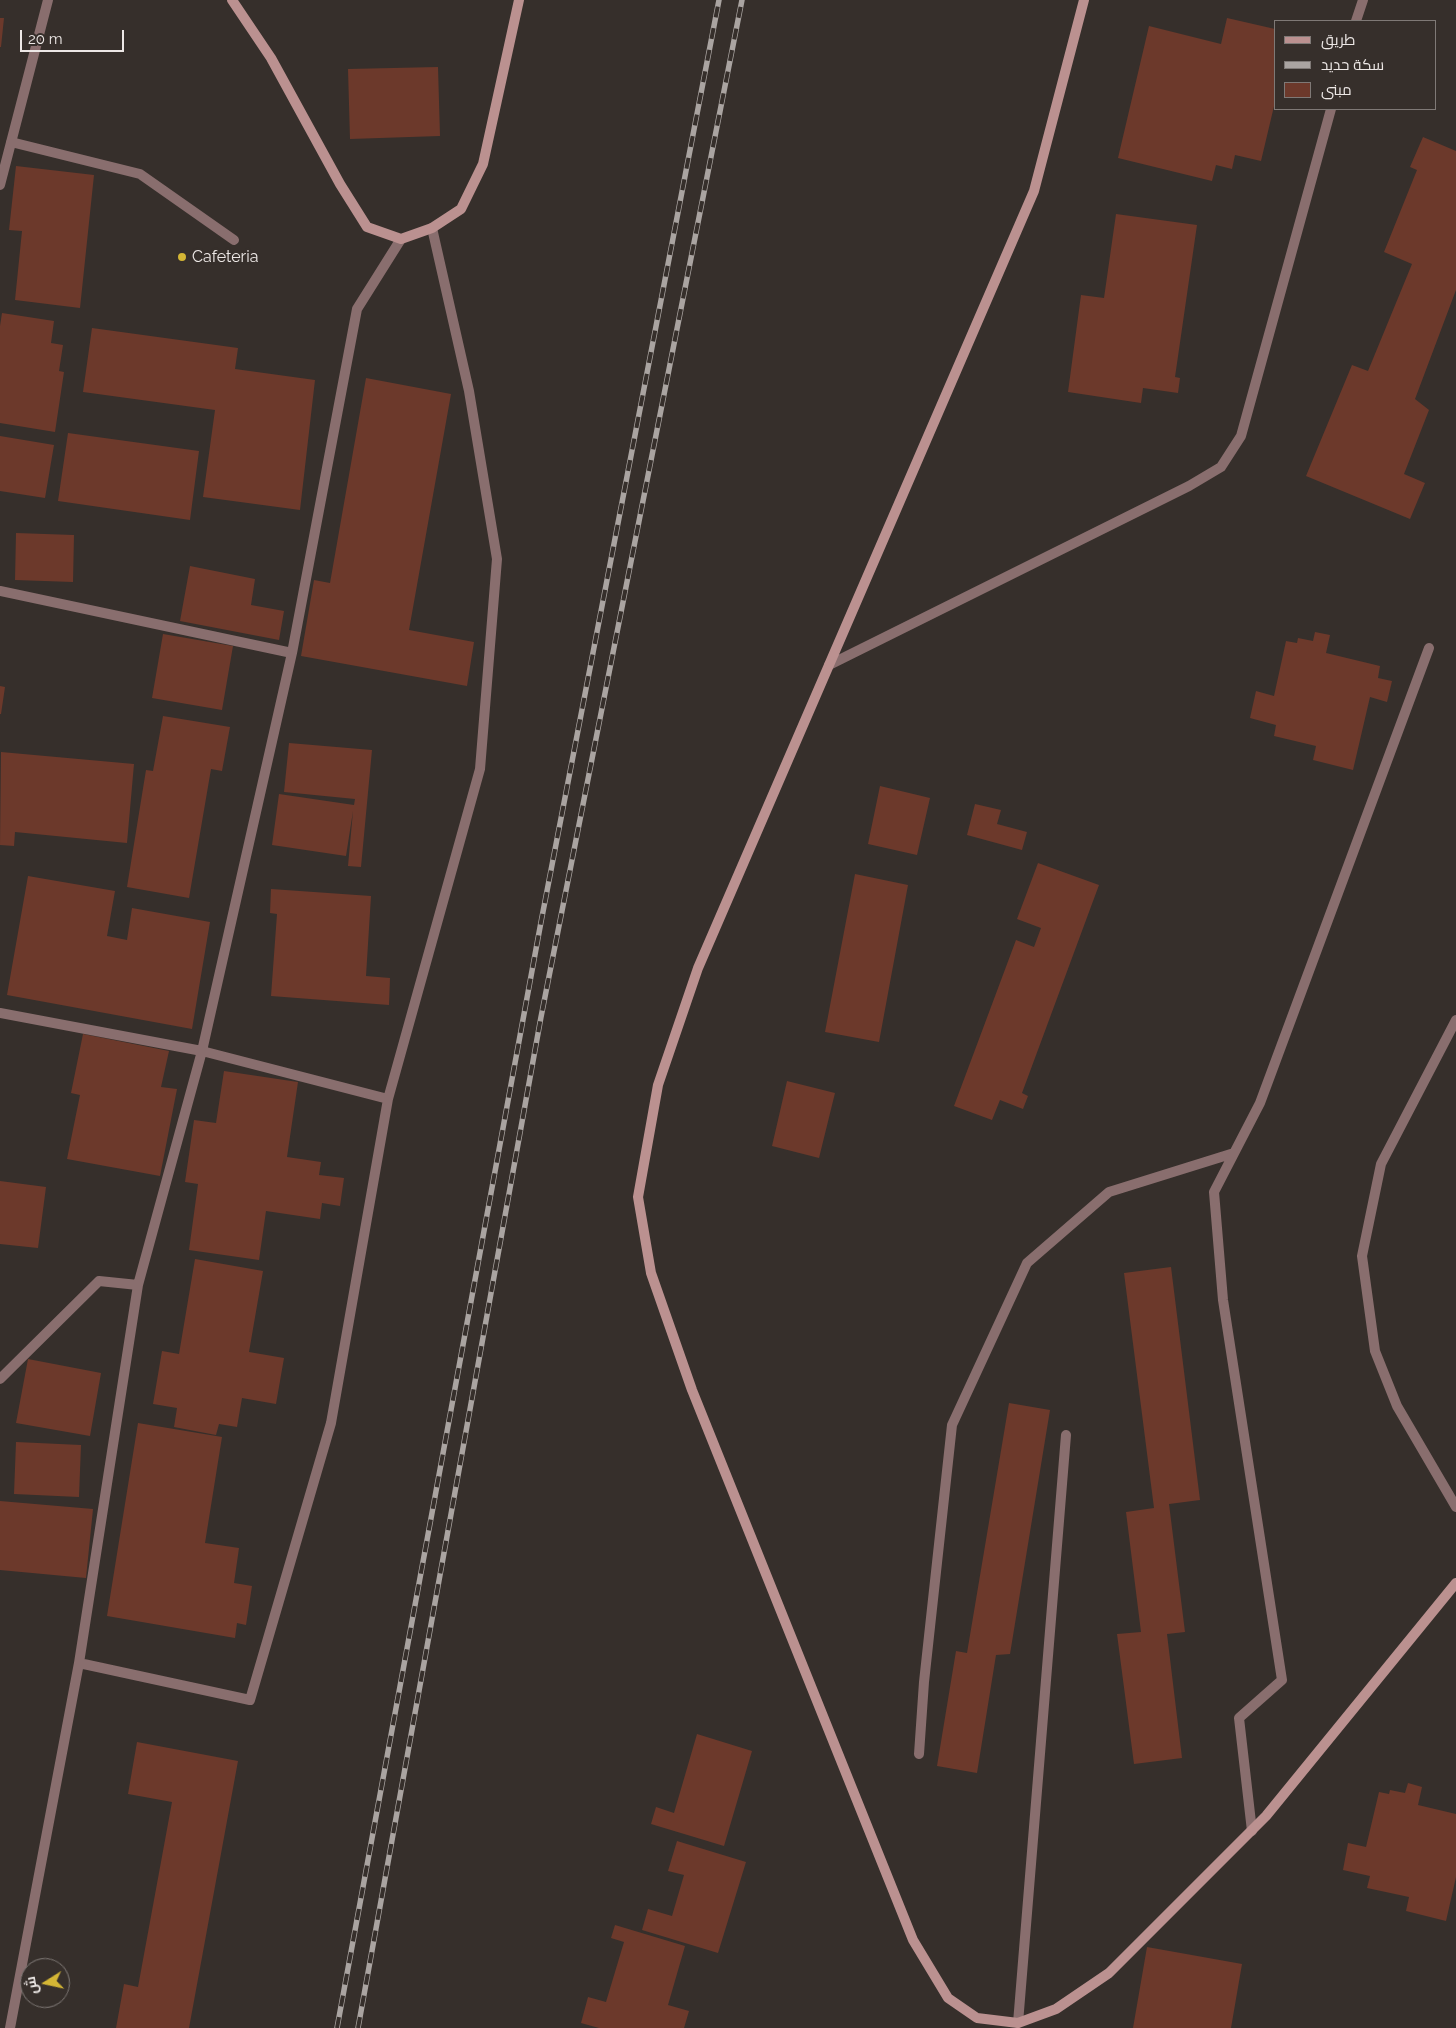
<!DOCTYPE html>
<html>
<head>
<meta charset="utf-8">
<style>
	body { margin:0 }
	#map { position:relative; width:1456px; height:2028px; overflow:hidden; background:#362f2b; font-family:Raleway,Cairo,sans-serif }
	canvas { display:block }
	.legend { position:absolute; left:1274px; top:20px; width:162px; height:90px; box-sizing:border-box; background:#362f2b; border:1px solid #7f7976; margin:0; padding:6px 9px; list-style:none; font-size:15px; color:#ede8e6 }
	.legend li { display:flex; align-items:center; gap:10px; height:25px }
	.legend b { width:25px; border:1px solid #7f7976 }
	.north { position:absolute; left:20px; top:1958px; width:50px; height:50px; box-sizing:border-box; background:#362f2b; border:1px solid #7f7976; border-radius:50%; rotate:260deg; font-size:14px; font-weight:700; line-height:20px; text-align:center; color:#ede8e6 }
	.north::after { content:''; display:block; margin:auto; width:18px; height:22px; background:#d4b635; clip-path:polygon(50% 0,100% 100%,50% 72%,0 100%) }
	.scale { position:absolute; left:20px; top:30px; width:104px; height:22px; box-sizing:border-box; border:2px solid #ede8e6; border-top:0; padding-left:6px; font-size:15px; line-height:18px; white-space:nowrap; color:#ede8e6; -webkit-text-stroke:4px #362f2b; paint-order:stroke }
</style>
</head>
<body>
<div id="map">
<canvas width="1456" height="2028"></canvas>
<ul class="legend">
<li><b style="height:6px;background:#bb9190"></b>طريق</li>
<li><b style="height:6px;background:#aaa4a1"></b>سكة حديد</li>
<li><b style="height:14px;background:#6c392b"></b>مبنى</li>
</ul>
<div class="north">ش</div>
<div class="scale">20 m</div>
</div>
<script>
const c = document.querySelector('canvas').getContext('2d');
c.lineJoin = 'round';
function paint(path, color) {
  c.fillStyle = color;
  c.fill(path, 'evenodd');
}
function stroke(path, color, width, dash) {
  c.strokeStyle = color;
  c.lineWidth = width;
  c.lineCap = dash ? 'butt' : 'round';
  c.setLineDash(dash || []);
  c.stroke(path);
}
function label(font, color, halo, rows, align = 'center') {
  c.font = font + ' Raleway,sans-serif';
  c.lineWidth = 4.5;
  c.setLineDash([]);
  c.textBaseline = 'middle';
  c.strokeStyle = halo;
  c.fillStyle = color;
  for (const [text, x, y, turn = 0] of rows) {
    c.save();
    c.translate(x, y);
    c.rotate((+turn || 0) * Math.PI / 180);
    c.textAlign = isNaN(turn) ? turn : align;
    if (halo) c.strokeText(text, 0, 0);
    c.fillText(text, 0, 0);
    c.restore();
  }
}
const building = new Path2D(`
	M0,18H4L1,47H0Z
	M1227,18L1275,29V102L1261,161L1235,155L1232,169L1216,165L1212,181L1118,158L1149,26L1221,44Z
	M438,67L440,136L350,139L348,69Z
	M1423,137L1456,151V290L1415,399L1429,410L1404,474L1425,483L1410,519L1306,476L1352,365L1368,371L1412,264L1384,252L1417,170L1410,167Z
	M16,166L94,175L80,308L15,300L22,231L9,230Z
	M1116,214L1197,225L1175,377L1180,378L1178,393L1143,388L1141,403L1068,392L1081,295L1104,298Z
	M2,313L54,321L51,343L63,345L59,371L64,372L55,432L0,423V326Z
	M92,328L238,348L235,369L315,380L300,510L203,497L215,410L83,392Z
	M366,378L451,394L409,630L474,642L467,686L301,656L314,580L330,583Z
	M68,433L199,451L190,520L58,501Z
	M0,436L54,445L45,498L0,491Z
	M16,533L74,535L73,582L15,580Z
	M190,566L255,579L251,605L284,611L279,640L180,621Z
	M1315,632L1330,635L1326,653L1380,666L1378,678L1392,681L1387,702L1370,697L1353,770L1313,760L1316,746L1274,736L1276,725L1250,718L1256,691L1274,696L1286,641L1297,643L1298,638L1313,641Z
	M163,634L233,646L222,710L152,698Z
	M0,686L5,687L1,714H0Z
	M163,716L230,727L222,771L211,769L189,898L127,887L146,770L153,771Z
	M289,743L372,750L361,867L348,866L353,811L346,856L272,845L279,794L354,805L355,799L284,792Z
	M1,752L134,764L127,843L15,832L14,846L0,845Z
	M880,786L930,798L917,855L868,844Z
	M975,804L1001,810L997,824L1027,832L1022,850L967,835Z
	M1038,863L1099,885L1022,1093L1028,1096L1023,1109L1000,1100L992,1120L954,1106L1016,940L1034,947L1041,928L1017,919Z
	M855,874L908,885L879,1042L825,1032Z
	M28,876L115,891L107,936L127,940L132,908L210,922L192,1029L7,995Z
	M271,889L371,896L366,976L390,978L389,1005L271,996L277,914L270,913Z
	M83,1034L169,1051L161,1087L177,1089L160,1176L67,1159L80,1095L71,1093Z
	M224,1071L298,1082L287,1157L321,1162L319,1175L344,1178L340,1206L322,1203L320,1219L266,1211L259,1260L189,1250L198,1184L185,1182L194,1120L216,1123Z
	M787,1081L835,1093L819,1158L772,1146Z
	M0,1181L46,1187L38,1248L0,1244Z
	M195,1259L263,1271L249,1352L284,1358L276,1404L242,1398L237,1427L219,1424L216,1435L174,1427L177,1408L153,1404L162,1351L179,1354Z
	M1171,1267L1200,1500L1169,1504L1185,1632L1167,1634L1182,1758L1134,1764L1117,1634L1141,1632L1126,1512L1154,1508L1124,1273Z
	M28,1359L101,1373L90,1436L16,1423Z
	M1009,1403L1050,1410L1010,1654L996,1655L977,1773L937,1766L956,1651L967,1653Z
	M138,1423L222,1437L205,1543L239,1548L234,1583L252,1586L246,1625L237,1623L235,1638L107,1616Z
	M16,1442L81,1445L79,1497L14,1494Z
	M0,1501L93,1509L86,1578L0,1570Z
	M697,1734L752,1751L724,1846L651,1824L656,1807L674,1813Z
	M137,1742L238,1761L189,2028H116L124,1984L138,1987L172,1802L128,1794Z
	M1408,1783L1422,1787L1418,1805L1456,1814V1877L1446,1921L1406,1911L1409,1897L1367,1888L1370,1876L1343,1870L1348,1843L1366,1847L1379,1792L1389,1794L1390,1790L1405,1793Z
	M677,1841L746,1862L718,1953L642,1930L648,1909L672,1916L684,1875L668,1871Z
	M615,1925L685,1946L668,2005L689,2011L684,2028H599L581,2023L588,1997L606,2002L624,1942L611,1938Z
	M1147,1947L1242,1964L1231,2028H1133Z`);
const street = new Path2D(`
	M1356,21L1363,0
	M11,142L140,174L234,240
	M0,185L48,0
	M0,591L292,653
	M829,665L1189,486L1221,467L1241,436L1331,109
	M0,1013L202,1051L388,1099
	M1456,1020L1381,1164L1362,1256L1375,1351L1397,1406L1456,1507
	M138,1285L202,1051L292,653L357,309L401,239
	M0,1379L99,1281L138,1285L79,1663L10,2028
	M79,1663L250,1700L331,1423L388,1099L480,769L497,559L469,391L432,228
	M919,1754L924,1682L952,1425L1027,1263L1109,1192L1234,1153
	M1252,1831L1239,1718L1282,1680L1223,1300L1214,1192L1260,1103L1429,648
	M1018,2023L1066,1435`);
const secondary = new Path2D(`
	M232,0L271,58L340,184L367,227L401,239L432,228L461,209L483,164L519,0
	M1084,0L1034,191L698,968L658,1085L638,1197L651,1273L692,1390L913,1940L948,1998L977,2018L1018,2023L1056,2009L1109,1973L1266,1816L1456,1583`);
const rail = new Path2D(`
	M337,2028L541,922L719,0
	M358,2028L541,1017L742,0`);
const markers = [
	[182,257,5,"#d4b635"]
];
const poiNames = [
	["Cafeteria",192,257]
];
paint(building, '#6c392b');
stroke(street, '#896e6e', 10);
stroke(secondary, '#bb9190', 10);
stroke(rail, '#aaa4a1', 5.5);
stroke(rail, '#362f2b', 4, [11]);
for (const [x, y, r, color] of markers) {
  const dot = new Path2D();
  dot.arc(x, y, r, 0, 2 * Math.PI);
  c.fillStyle = color;
  c.fill(dot);
  stroke(dot, '#362f2b', 2);
}
label('16px', '#ede8e6', '#362f2b', poiNames, 'left');
</script>
</body>
</html>
